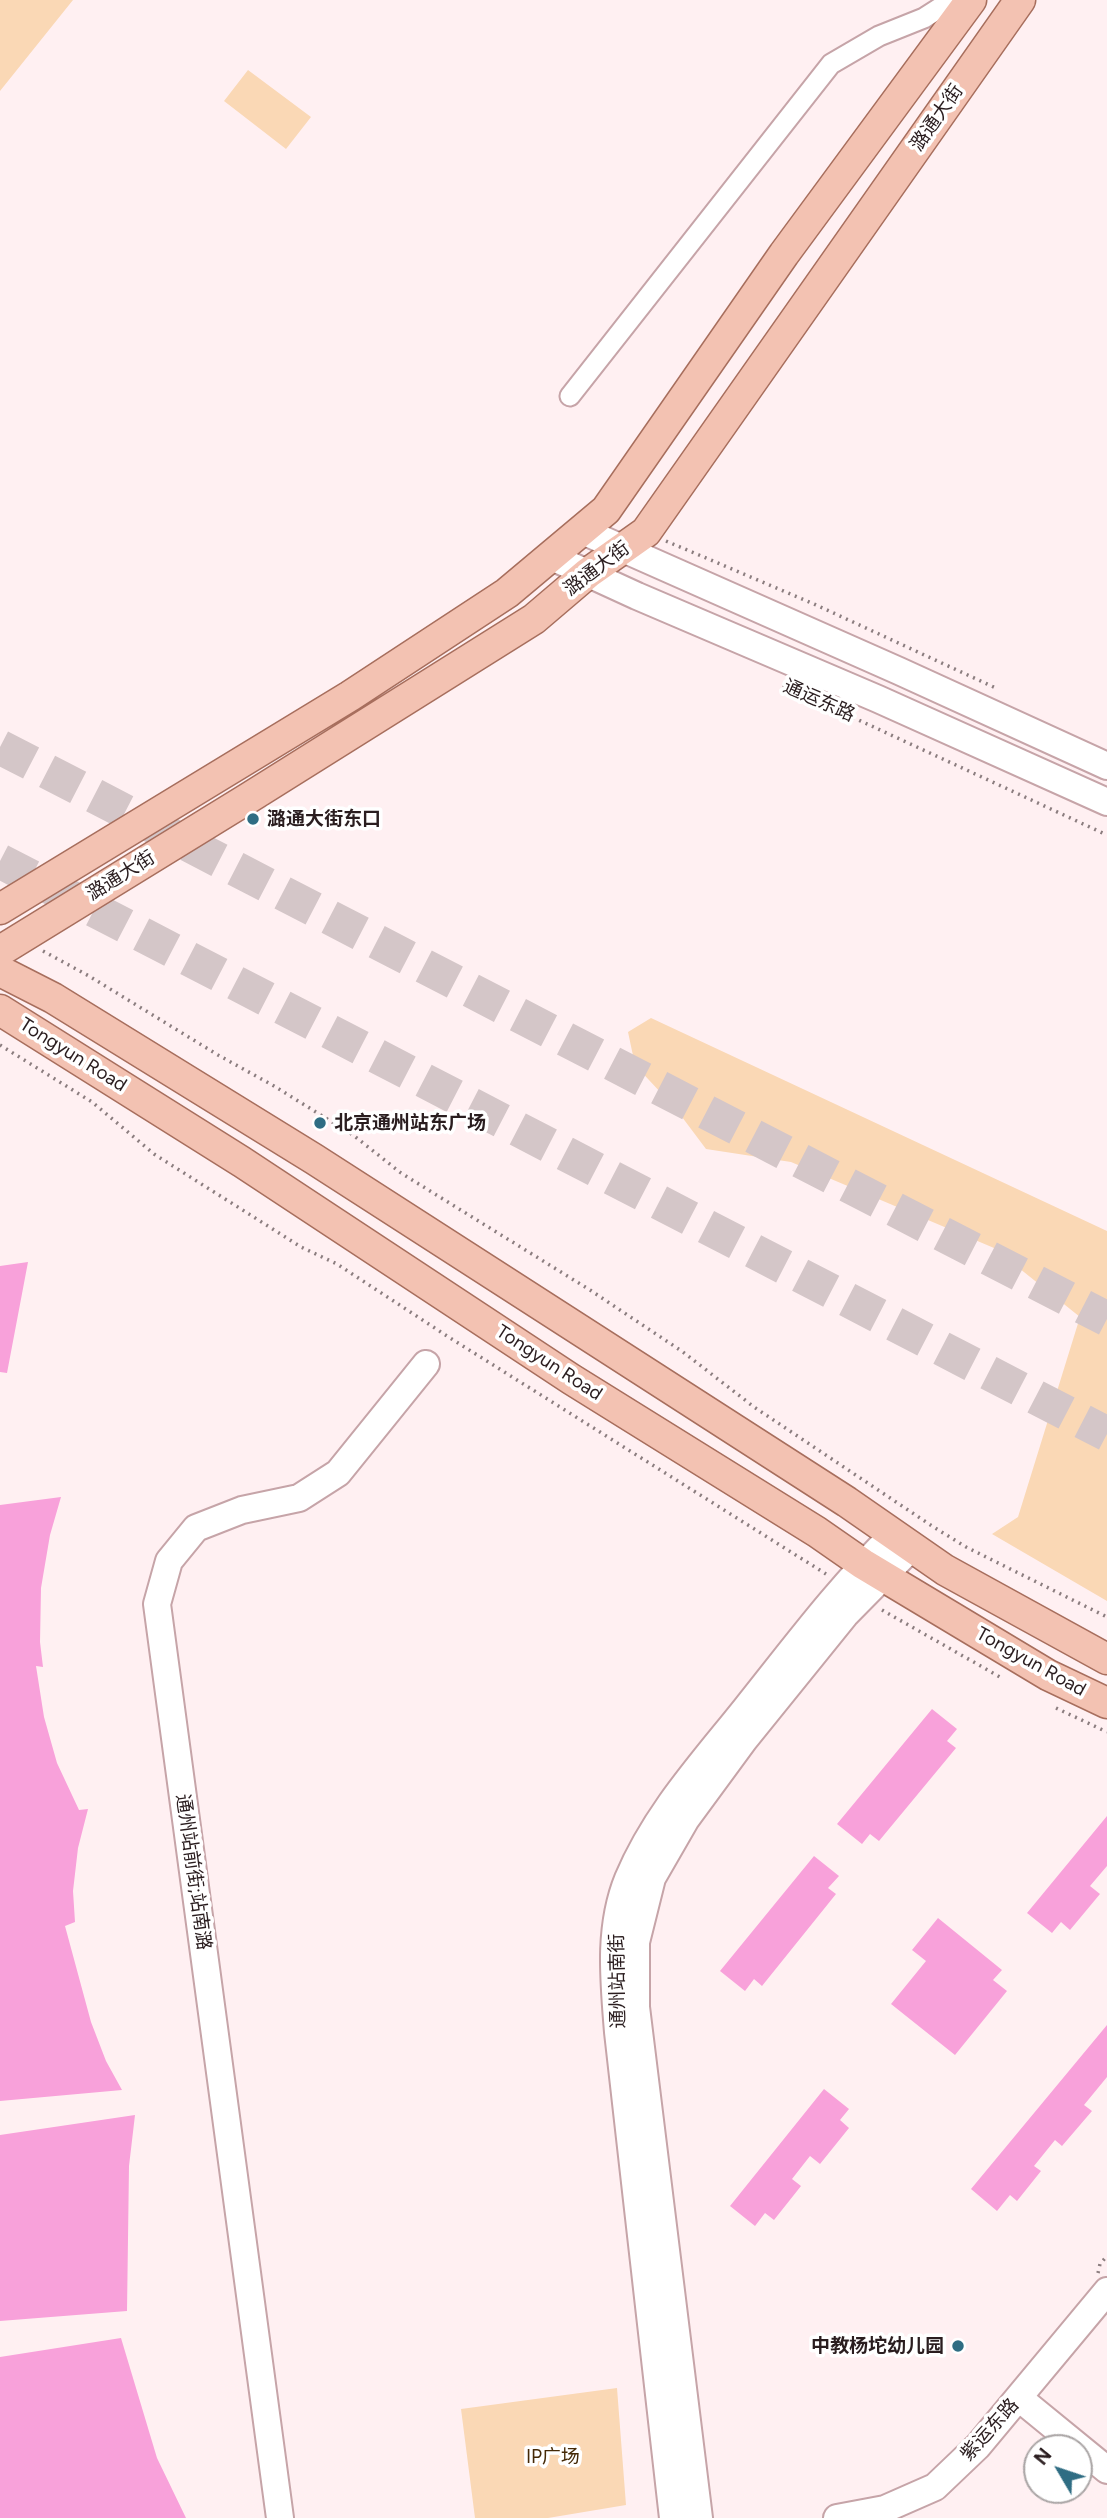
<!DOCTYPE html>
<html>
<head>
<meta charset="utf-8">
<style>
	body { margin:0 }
	#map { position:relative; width:1107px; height:2518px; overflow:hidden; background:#fff0f2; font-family:Figtree,sans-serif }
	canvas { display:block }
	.north { position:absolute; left:1023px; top:2434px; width:70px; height:70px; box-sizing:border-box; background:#fff; border:2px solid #aaa5a5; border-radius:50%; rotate:309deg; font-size:19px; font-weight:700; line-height:28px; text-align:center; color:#2a1d1f }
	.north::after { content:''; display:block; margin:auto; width:24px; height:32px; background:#2f6d83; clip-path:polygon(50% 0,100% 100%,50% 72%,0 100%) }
</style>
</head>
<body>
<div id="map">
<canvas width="1107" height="2518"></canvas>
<div class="north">N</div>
</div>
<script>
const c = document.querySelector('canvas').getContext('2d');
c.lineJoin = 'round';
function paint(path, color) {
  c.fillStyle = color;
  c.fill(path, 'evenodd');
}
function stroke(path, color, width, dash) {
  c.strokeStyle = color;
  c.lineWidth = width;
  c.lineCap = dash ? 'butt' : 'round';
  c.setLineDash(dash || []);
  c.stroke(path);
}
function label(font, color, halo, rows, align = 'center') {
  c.font = font + ' Figtree,"Noto Sans SC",sans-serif';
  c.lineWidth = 7;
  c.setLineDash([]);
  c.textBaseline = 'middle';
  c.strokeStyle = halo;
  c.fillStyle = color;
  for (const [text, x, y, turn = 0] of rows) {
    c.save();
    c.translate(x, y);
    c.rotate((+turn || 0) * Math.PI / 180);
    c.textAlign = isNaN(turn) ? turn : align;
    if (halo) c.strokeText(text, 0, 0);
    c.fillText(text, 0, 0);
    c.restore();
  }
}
const green = new Path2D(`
	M0,0H73L0,91Z
	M248,70L311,117L286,149L224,101Z
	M651,1018L1107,1231V1601L992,1534L1018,1517L1080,1317L994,1248L791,1162L706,1149L676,1109L635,1065L628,1032Z
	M617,2388L626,2505L548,2518H475L461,2409Z`);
const building = new Path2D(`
	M28,1262L7,1373L0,1372V1266Z
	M61,1497L50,1535L41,1588L40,1642L43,1667L36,1666L44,1717L57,1763L79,1810L88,1809L78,1848L73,1891L75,1922L65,1926L91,2022L106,2061L122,2090L0,2101V1505Z
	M932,1709L957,1729L947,1741L956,1748L879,1841L870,1834L862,1844L837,1824Z
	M1107,1816V1866L1090,1886L1100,1894L1070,1930L1061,1922L1052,1933L1027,1913Z
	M814,1856L839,1876L828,1888L836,1894L762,1986L754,1979L745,1991L720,1971Z
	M938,1918L1002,1970L993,1980L1007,1991L955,2055L891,2004L926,1961L912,1950Z
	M1107,2025V2077L1084,2105L1092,2111L1062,2146L1055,2140L1034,2166L1041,2171L1017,2201L1010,2195L997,2211L971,2189Z
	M824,2089L849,2109L840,2120L849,2128L820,2164L810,2156L792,2179L801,2186L774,2220L765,2213L755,2226L730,2206Z
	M135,2115L129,2166L127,2311L0,2321V2135Z
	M121,2338L157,2458L186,2518H0V2357Z`);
const highwayTunnel = new Path2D(`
	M0,747L1107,1319
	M0,861L1107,1434`);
const path = new Path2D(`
	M666,541L814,604L998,689
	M783,685L1107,835
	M43,951L89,976L218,1055L274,1086L353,1135L401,1173L590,1290L683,1352L754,1407L932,1526L966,1547L1107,1617
	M0,1045L92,1102L154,1154L301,1247L337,1264L447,1336L826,1574
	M882,1610L1000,1677
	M1056,1708L1107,1732
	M1098,2273L1100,2264L1107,2256`);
const street = new Path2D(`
	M570,396L831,64L879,36L924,18L952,0`);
const secondary = new Path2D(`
	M583,531L899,671L1107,766
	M552,557L637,596L878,699L1107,802
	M1019,2398L1107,2470
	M280,2518L157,1604L169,1561L196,1528L242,1510L299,1498L338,1473L426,1364
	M673,2518L618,2032C614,1981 608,1928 628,1879C655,1814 703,1762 746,1708C794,1648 839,1587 894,1534
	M699,2518L636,2007V1942L652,1878L686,1819L744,1740L845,1615L912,1547
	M837,2518L885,2509L935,2487L978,2446L1107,2291`);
const primary = new Path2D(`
	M0,909L350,696L507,593L606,510L784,254L971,0
	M0,951L247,799L534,619L588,573L646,532L1020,0
	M0,971L53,998L314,1159L847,1502L945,1570L1107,1659
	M0,1010L242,1162L571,1379L817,1532L863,1564L1048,1675L1107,1703`);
const markers = [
	[253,819,7,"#2f6d83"],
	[320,1123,7,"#2f6d83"],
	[958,2346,7,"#2f6d83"]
];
const streetNames = [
	["潞通大街",937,118,-55],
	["潞通大街",597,569,-37],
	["通运东路",819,701,24],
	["潞通大街",121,876,-32],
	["Tongyun Road",73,1055,32],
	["Tongyun Road",549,1363,33],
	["Tongyun Road",1031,1662,29],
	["通州站前街;站南潞",193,1872,82],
	["通州站南街",618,1981,-91],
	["紫运东路",990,2430,-48]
];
const poiNames = [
	["潞通大街东口",267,819],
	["北京通州站东广场",334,1123],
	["中教杨坨幼儿园",944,2346,"right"]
];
const parkNames = [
	["IP广场",553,2457]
];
paint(green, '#fad8b5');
paint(building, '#f8a1da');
stroke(highwayTunnel, '#d4c6c8', 35, [35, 18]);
stroke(street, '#c6a4a8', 23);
stroke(secondary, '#c6a4a8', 30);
stroke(primary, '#a76e5d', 33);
stroke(path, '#8b7d7f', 3.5, [2, 5]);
stroke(street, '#fff', 19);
stroke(secondary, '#fff', 26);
stroke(primary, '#f3c2b2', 30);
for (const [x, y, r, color] of markers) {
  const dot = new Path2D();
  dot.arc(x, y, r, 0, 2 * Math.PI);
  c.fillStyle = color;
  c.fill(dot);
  stroke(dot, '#fff', 2.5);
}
label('19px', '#2a1d1f', '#fff', streetNames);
label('bold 19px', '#2a1d1f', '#fff', poiNames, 'left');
label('19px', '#442906', '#fff', parkNames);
</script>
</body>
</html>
